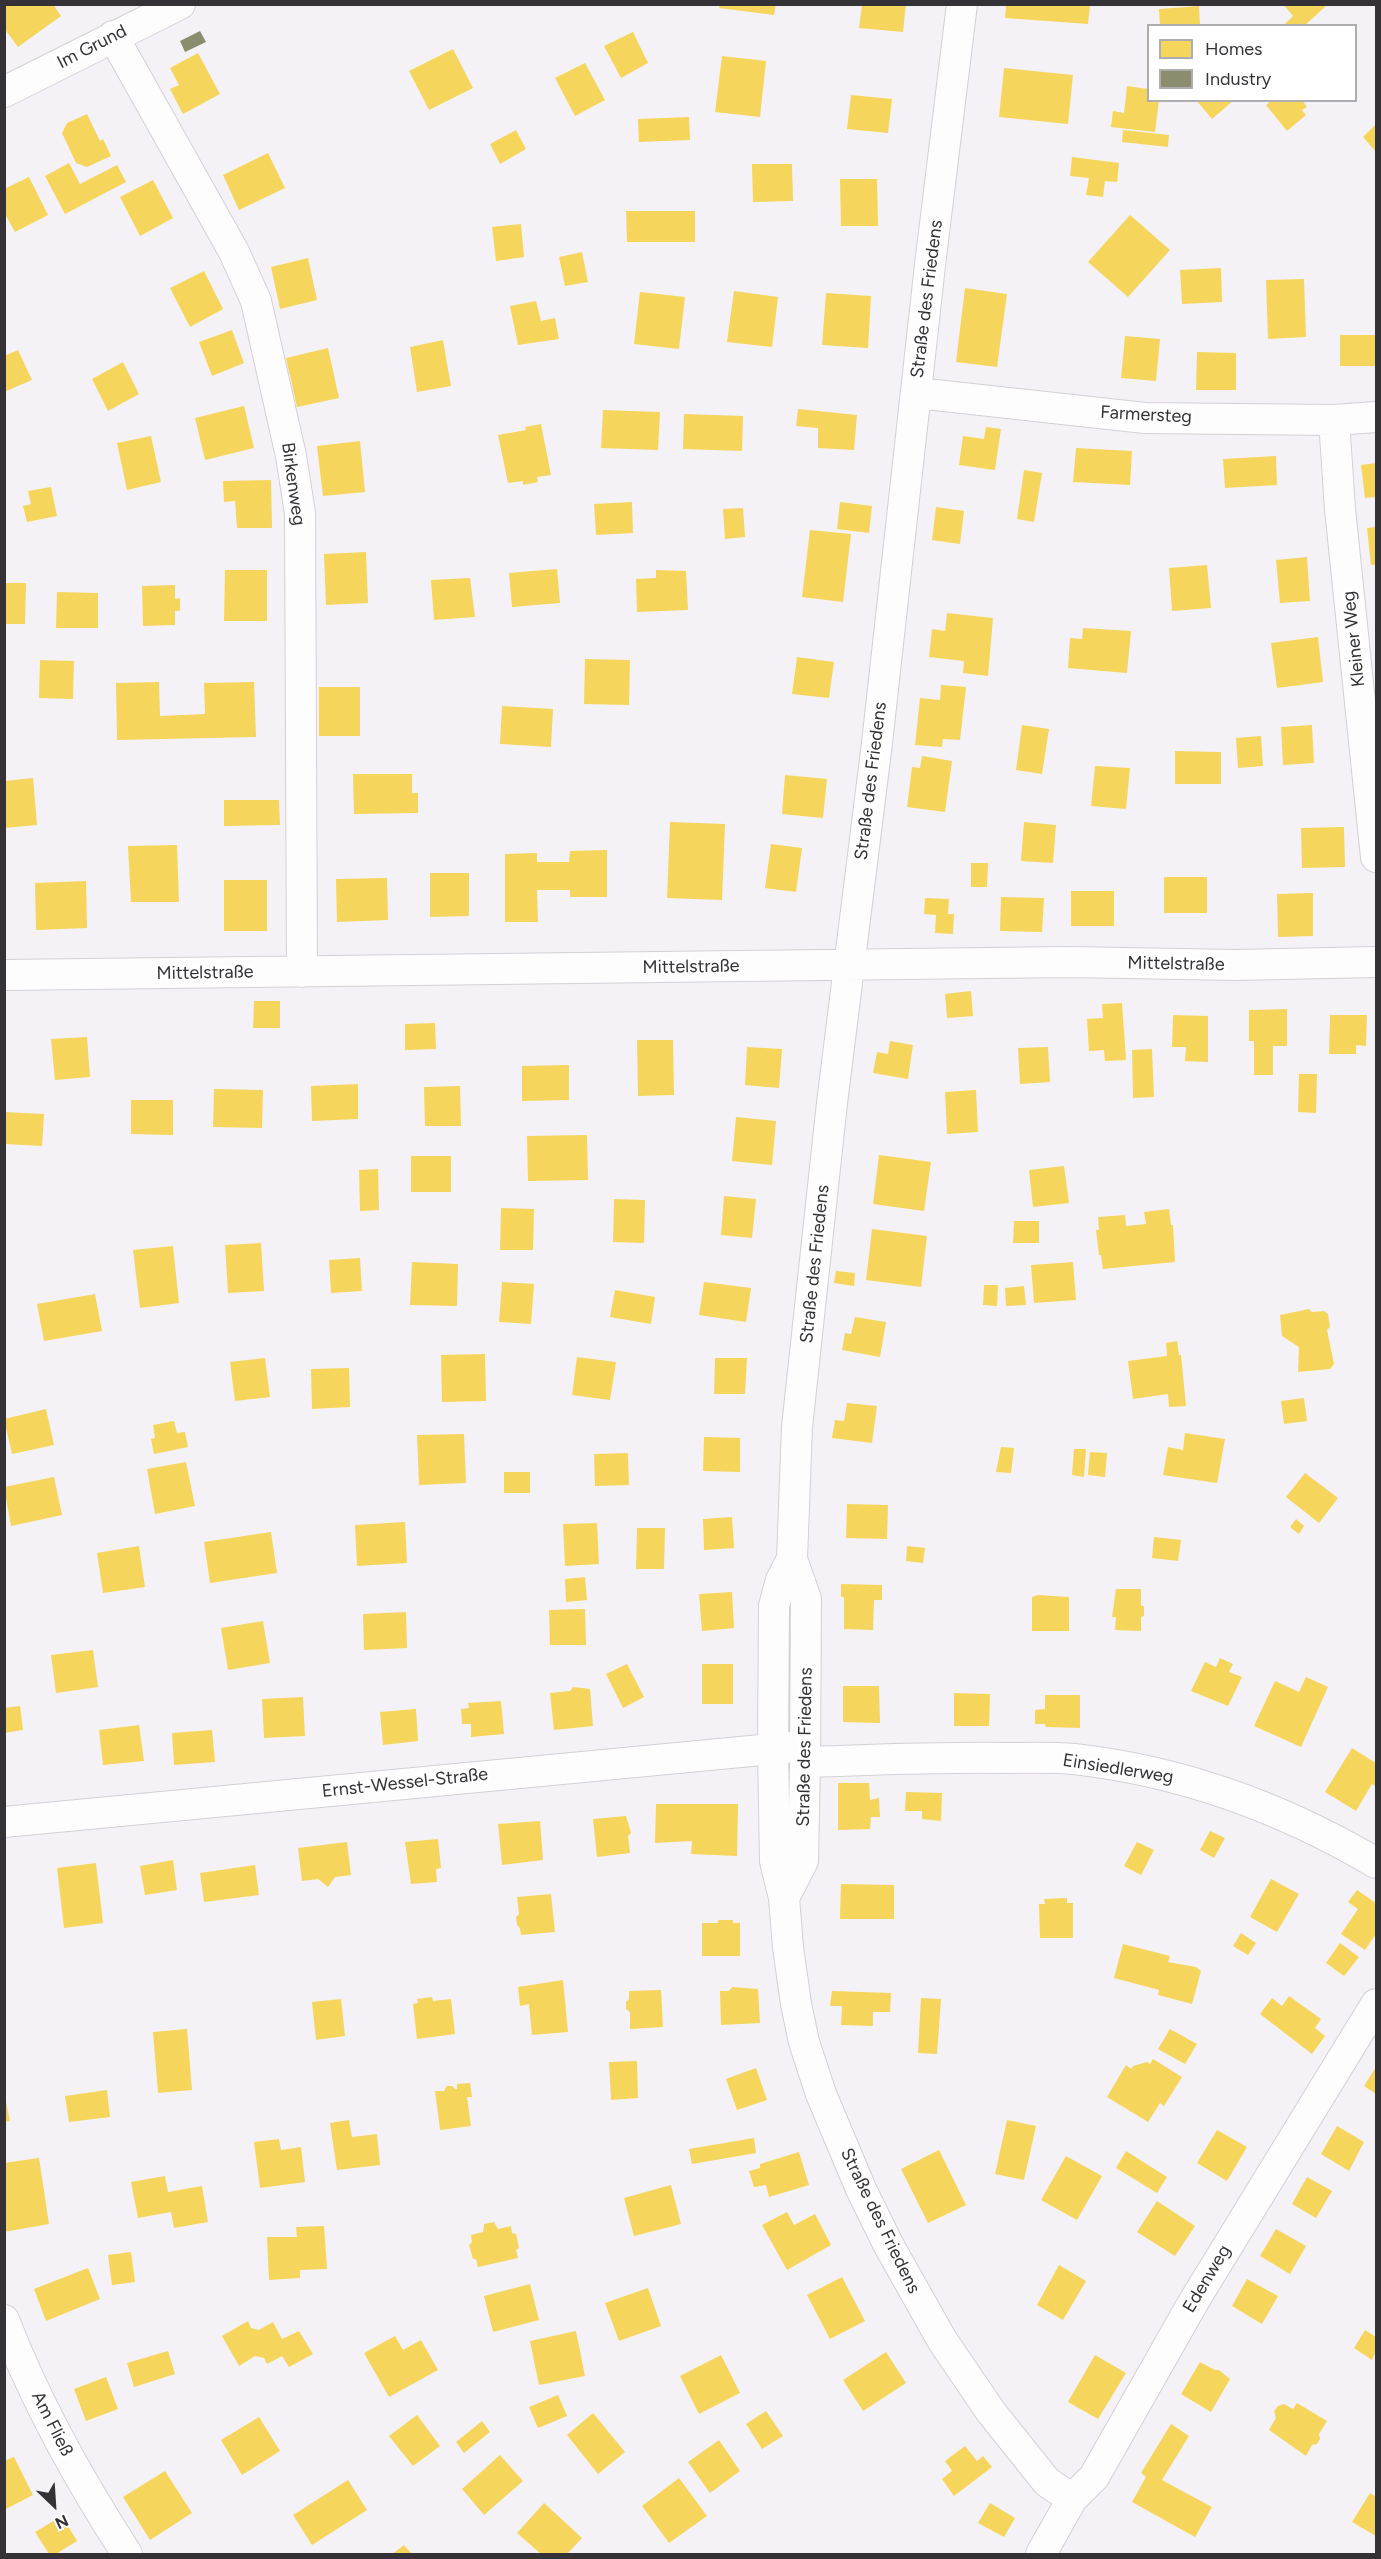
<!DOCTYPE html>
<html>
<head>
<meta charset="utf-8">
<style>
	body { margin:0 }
	#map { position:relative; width:1381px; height:2559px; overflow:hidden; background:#f5f2f7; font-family:Figtree,sans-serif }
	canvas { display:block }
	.frame { position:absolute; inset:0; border:6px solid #343236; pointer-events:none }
	.legend { position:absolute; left:1147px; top:24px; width:210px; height:78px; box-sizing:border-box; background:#fff; border:2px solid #aeadaf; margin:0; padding:8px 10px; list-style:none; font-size:18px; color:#343236 }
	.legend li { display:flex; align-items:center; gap:12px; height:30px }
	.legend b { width:30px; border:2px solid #aeadaf }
	.north { position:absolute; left:24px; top:2475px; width:60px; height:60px; -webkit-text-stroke:4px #fff; paint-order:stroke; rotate:155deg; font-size:16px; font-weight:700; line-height:24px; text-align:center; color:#343236 }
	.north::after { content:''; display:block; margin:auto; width:21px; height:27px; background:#343236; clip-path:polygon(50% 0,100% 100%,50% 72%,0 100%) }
</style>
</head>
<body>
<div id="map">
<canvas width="1381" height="2559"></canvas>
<div class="frame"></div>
<ul class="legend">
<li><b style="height:16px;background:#f6d55c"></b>Homes</li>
<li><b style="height:16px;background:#8c8c6e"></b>Industry</li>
</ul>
<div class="north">N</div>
</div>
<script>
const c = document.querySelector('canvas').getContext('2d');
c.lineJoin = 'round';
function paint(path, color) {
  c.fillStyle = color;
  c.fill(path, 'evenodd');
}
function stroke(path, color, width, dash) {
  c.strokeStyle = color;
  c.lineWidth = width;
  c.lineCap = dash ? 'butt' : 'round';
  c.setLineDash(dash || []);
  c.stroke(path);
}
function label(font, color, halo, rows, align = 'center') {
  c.font = font + ' Figtree,sans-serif';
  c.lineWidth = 6;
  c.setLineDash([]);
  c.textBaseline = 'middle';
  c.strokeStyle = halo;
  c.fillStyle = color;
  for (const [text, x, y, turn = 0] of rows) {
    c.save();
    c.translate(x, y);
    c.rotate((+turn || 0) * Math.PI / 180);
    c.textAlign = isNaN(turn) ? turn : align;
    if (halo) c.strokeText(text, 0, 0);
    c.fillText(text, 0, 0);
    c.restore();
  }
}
const homes = new Path2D(`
	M8,4H53L61,16L18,47L4,28V7Z
	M720,4H776L774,15L719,8Z
	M862,4H906L903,32L859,28Z
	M1283,4H1325L1326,6L1304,26H1286L1285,24L1293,16Z
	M1006,5H1090L1088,24L1005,18Z
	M1199,6L1200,26H1160L1159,9Z
	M633,32L648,63L621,78L604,46Z
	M453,49L473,88L429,110L409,71Z
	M198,53L220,94L183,114L170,89L179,85L170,68Z
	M722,56L766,61L760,117L715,112Z
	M585,63L605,100L575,116L555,78Z
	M1004,68L1073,75L1068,124L999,117Z
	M1127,86L1148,89V100H1159L1155,132L1111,127L1113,111L1124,113Z
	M851,95L892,99L888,133L847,129Z
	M1196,100H1234L1212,119Z
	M1272,100H1302L1307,107L1302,110L1306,115L1287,131L1266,105Z
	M87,114L100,141L103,139L111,156L87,167L76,163L62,133L67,123Z
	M689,117L690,140L639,142L638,119Z
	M1376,124V152L1363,137Z
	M516,130L526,149L500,164L490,144Z
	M1123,130L1169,135L1168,147L1122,142Z
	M268,153L285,188L239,210L223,175Z
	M1072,157L1119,163L1117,182L1105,181L1103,197L1086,195L1089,178L1070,176Z
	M69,163L80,184L117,165L126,182L65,214L45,176Z
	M752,164H792L793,201L753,202Z
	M29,177L48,215L15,232L4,212V189Z
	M840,179H877L878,226H841Z
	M153,180L173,218L140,236L120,197Z
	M626,211H695V242H627Z
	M1130,215L1170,250L1128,297L1088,262Z
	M521,224L524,257L496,261L492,227Z
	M582,252L588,282L565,286L559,257Z
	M308,258L317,300L280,309L271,267Z
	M1221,268L1222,302L1182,304L1180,270Z
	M204,271L223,309L190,327L170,288Z
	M1304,279L1306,337L1268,339L1266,280Z
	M965,288L1007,294L997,367L956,362Z
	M734,291L778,297L772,347L727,342Z
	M640,292L685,297L679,349L634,344Z
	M826,293L871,296L868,348L822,345Z
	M536,301L541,321L555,318L559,339L518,345L510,306Z
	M232,330L244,363L212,376L199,342Z
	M1340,335H1376V366H1340Z
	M1125,336L1160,339L1156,381L1121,378Z
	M443,340L451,386L417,392L410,347Z
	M328,348L339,398L297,407L286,358Z
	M18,350L32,380L4,392V356Z
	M1197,352L1236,353V390H1196Z
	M123,362L139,394L108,411L92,379Z
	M244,406L254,448L205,460L195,418Z
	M798,409L857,415L854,450L818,448V428L796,426Z
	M603,410L660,412L658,450L601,448Z
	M684,414L743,416L742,451L683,449Z
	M541,424L551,475L537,477L538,482L523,485V481L508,483L498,435L526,430L525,427Z
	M986,427L1001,429L995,470L959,465L963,436L984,439Z
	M151,436L161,482L127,490L117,443Z
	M360,441L365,492L323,496L317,446Z
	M1076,448L1132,451L1130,485L1073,482Z
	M1276,456L1277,485L1225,488L1223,459Z
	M1376,463V497L1365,498L1361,465Z
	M1024,470L1042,473L1034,522L1017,519Z
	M271,480L272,528H237L235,501L224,502L223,481Z
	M51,487L57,516L27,522L23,506L31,504L28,491Z
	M632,502L633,533L596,535L594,504Z
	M840,502L872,506L869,533L837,529Z
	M936,507L964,511L960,544L932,540Z
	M743,508L745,537L725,539L723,509Z
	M1376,527V565H1371L1367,528Z
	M810,530L851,534L843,602L802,597Z
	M366,552L368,603L326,605L324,554Z
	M1307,557L1310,601L1280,603L1276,560Z
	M1207,565L1211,608L1172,611L1169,568Z
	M557,569L560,603L512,607L509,573Z
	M225,570H267V621H224Z
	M656,570L686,571L688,610L637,612L636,579L656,578Z
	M470,578L475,617L434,620L431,580Z
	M4,583H26L25,624H4Z
	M175,585V599L180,598V611H175V625L143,626L142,586Z
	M57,592L98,593V628H56Z
	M947,613L993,618L988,676L963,673L964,661L929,657L932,629L945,631Z
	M1083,628L1131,631L1127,673L1068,668L1070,638L1082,639Z
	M1318,637L1323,682L1277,688L1271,643Z
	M797,657L834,662L829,698L792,694Z
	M585,659L630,660L629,705L584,704Z
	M40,660L74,661L73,699L39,698Z
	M159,682L160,716L205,714L204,683L254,682L256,737L117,740L116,683Z
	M941,685L966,687L960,740L943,739L942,747L915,745L920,698L940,700Z
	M319,687H360V736H319Z
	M502,706L553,709L551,747L500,744Z
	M1022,725L1049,729L1042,774L1016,770Z
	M1312,725L1314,763L1283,765L1281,727Z
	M1261,736L1263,766L1238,768L1236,738Z
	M1175,751L1221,752V784H1175Z
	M922,756L952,761L945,812L907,807L912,767L920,768Z
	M1095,766L1130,768L1126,809L1091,806Z
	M353,774H412V793H418V813L354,814Z
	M785,775L827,779L823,818L782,814Z
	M33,778L37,825L4,828V781Z
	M224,800H279L280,825L224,826Z
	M670,822L725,824L722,900L667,898Z
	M1024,822L1056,825L1053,863L1021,861Z
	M1344,827L1345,867L1302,868L1301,828Z
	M771,844L802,848L796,892L765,888Z
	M177,845L179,902H131L128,846Z
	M607,850V897H570V890H537L538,922H505V854L537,853V862H569L570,851Z
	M971,863H988L987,887H971Z
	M430,873H469V916L430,917Z
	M1164,877H1207V913H1164Z
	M387,878L388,920L337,922L336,879Z
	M224,880H267V931H224Z
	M86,881L87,928L36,930L35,883Z
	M1071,891H1114V926H1071Z
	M1313,893V936L1278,937L1277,894Z
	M1001,897L1044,898L1042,932L1000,931Z
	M925,898L949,899L948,914H954L953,934L935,933L936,915L924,914Z
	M971,991L973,1016L947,1018L945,994Z
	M254,1001H280V1028H253Z
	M1122,1003L1126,1060L1105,1061L1104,1050L1089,1051L1087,1019L1103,1018L1102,1004Z
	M1287,1009V1046H1273V1075H1254V1041H1249V1010Z
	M1173,1015L1208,1016V1062L1185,1061L1186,1047H1172Z
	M1330,1015H1367L1366,1046L1356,1045V1054H1329Z
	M435,1023L436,1049L405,1050V1024Z
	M87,1037L90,1077L55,1080L51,1039Z
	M637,1040H673L674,1095L638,1096Z
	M890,1041L913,1045L908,1079L873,1073L877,1052L888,1054Z
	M747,1047L782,1049L779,1088L745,1085Z
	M1048,1047L1050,1082L1020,1084L1018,1048Z
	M1152,1049L1154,1097L1133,1098L1132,1050Z
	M569,1065V1100L522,1101V1066Z
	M1299,1074H1317L1316,1113L1298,1112Z
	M358,1084V1119L312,1121L311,1086Z
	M460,1086L461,1126H425L424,1087Z
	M214,1089L263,1090L262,1128L213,1127Z
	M976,1090L978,1132L947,1134L945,1092Z
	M131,1100H173V1135L131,1134Z
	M4,1112L44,1114L42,1146L4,1144Z
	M736,1117L776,1121L772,1165L732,1161Z
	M587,1135L588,1180L528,1181L527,1136Z
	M879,1155L931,1162L924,1211L873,1204Z
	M411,1156H451V1192H411Z
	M1064,1166L1069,1203L1033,1207L1029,1170Z
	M378,1169L379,1210L360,1211L359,1170Z
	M724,1196L756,1199L752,1238L721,1235Z
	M614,1199L645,1200L644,1243L613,1242Z
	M501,1208L534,1209L533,1250H500Z
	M1169,1209L1171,1225H1173L1175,1262L1103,1269L1101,1255H1099L1096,1230H1099L1098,1217L1125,1215L1126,1226L1146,1224L1144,1212Z
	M1014,1221H1039V1243H1013Z
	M872,1229L927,1236L921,1287L866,1280Z
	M261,1243L264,1291L228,1293L225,1245Z
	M173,1246L179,1303L140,1308L133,1250Z
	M360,1258L362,1291L331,1293L329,1260Z
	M412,1262L458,1264L457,1306L410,1305Z
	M1073,1262L1076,1300L1034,1303L1031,1265Z
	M836,1271L855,1273L854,1286L834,1283Z
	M502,1282L534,1284L531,1324L499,1322Z
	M704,1282L751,1288L746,1322L699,1315Z
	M984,1285H998L997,1306L983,1305Z
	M1024,1286L1026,1305L1006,1306L1005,1288Z
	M615,1290L655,1297L651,1324L610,1317Z
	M95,1294L102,1331L44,1341L37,1304Z
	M1309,1309L1312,1312L1324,1311L1328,1314L1330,1327L1327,1330L1334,1364L1330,1369L1298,1372L1299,1347L1282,1336L1280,1315Z
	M855,1317L886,1322L880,1357L842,1350L845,1333L851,1334Z
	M1177,1341L1179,1355H1181L1186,1406L1169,1407L1168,1394L1133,1399L1128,1361L1167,1356L1166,1343Z
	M485,1354L486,1401L442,1402L441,1355Z
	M577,1357L616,1362L610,1400L572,1395Z
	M265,1358L270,1397L235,1401L230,1362Z
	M715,1358H747L745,1394H714Z
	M349,1368L350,1407L312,1409L311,1369Z
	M1304,1398L1307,1421L1284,1424L1281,1401Z
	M847,1403L877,1406L872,1443L832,1438L835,1420L844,1421Z
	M46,1409L54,1445L12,1454L4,1419Z
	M174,1421L177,1433L185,1432L188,1447L154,1454L151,1439L155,1438L153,1425Z
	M1185,1433L1225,1439L1217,1483L1163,1475L1168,1447L1183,1450Z
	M464,1434L466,1483L419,1485L417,1435Z
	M704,1437L740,1438V1472L703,1471Z
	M1001,1447L1014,1448L1011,1473L996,1472Z
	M1074,1449H1086L1084,1477L1072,1475Z
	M1090,1452L1107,1453L1105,1477L1088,1475Z
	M628,1453L629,1485L595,1486L594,1454Z
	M186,1462L195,1506L155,1514L147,1469Z
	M504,1472H530V1493H504Z
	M1305,1473L1338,1498L1319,1523L1286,1497Z
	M54,1477L62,1515L11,1526L4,1487Z
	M847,1504L888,1505L887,1539L846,1538Z
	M732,1517L734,1548L704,1550L703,1519Z
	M1296,1519L1304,1526L1299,1534L1290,1527Z
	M405,1522L407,1563L357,1566L355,1525Z
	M597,1523L599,1564L565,1566L563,1524Z
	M637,1528H665L664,1569H636Z
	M271,1532L277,1573L210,1583L204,1542Z
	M1154,1537L1181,1540L1178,1561L1152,1558Z
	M139,1546L145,1587L103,1593L97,1553Z
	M907,1546L925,1548L923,1563L906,1561Z
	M585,1577L587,1600L566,1602L565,1579Z
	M841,1584L882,1585V1600H874L873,1630L844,1629V1597H841Z
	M1116,1589H1141V1606H1144V1616L1141,1617V1631L1115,1630L1116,1617H1112Z
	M732,1592L734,1628L702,1631L699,1594Z
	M1038,1595L1069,1597V1631H1032V1597Z
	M585,1609L586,1645H550L549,1610Z
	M406,1612L407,1648L364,1650L363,1614Z
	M263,1621L270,1663L228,1670L221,1628Z
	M93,1650L98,1687L56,1693L51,1655Z
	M1220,1658L1233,1664L1229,1672L1242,1677L1228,1706L1191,1691L1205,1662L1216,1667Z
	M627,1664L644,1697L623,1708L606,1674Z
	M702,1664H733V1704H702Z
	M1306,1677L1328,1687L1301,1747L1254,1726L1275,1681L1299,1692Z
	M843,1686H879L880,1723L843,1722Z
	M573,1687L590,1689L593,1726L554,1730L550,1693L570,1691Z
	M954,1693L990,1694L989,1726H954Z
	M1045,1695H1080V1728L1046,1727L1045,1724H1035V1710L1045,1709Z
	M303,1697L305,1736L264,1738L262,1699Z
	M501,1701L504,1734L471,1737V1724H462L461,1709L469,1708L468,1703Z
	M20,1706L23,1730L4,1733V1708Z
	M416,1709L418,1741L383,1745L380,1712Z
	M139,1725L144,1761L103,1765L99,1730Z
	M212,1730L215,1762L174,1765L172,1733Z
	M1352,1748L1376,1763V1787L1372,1784L1356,1811L1325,1792Z
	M838,1783H869L870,1800L879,1798L880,1817H871L870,1829L838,1830Z
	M906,1792L942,1793L941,1821L922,1819V1811H905Z
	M656,1804H738L737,1856L691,1854L692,1841L655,1843Z
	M626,1816L631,1833L628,1836L630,1853L597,1857L593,1819Z
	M540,1821L543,1860L502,1865L498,1824Z
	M1210,1831L1225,1838L1214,1858L1200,1850Z
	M438,1839L441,1868L436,1869L437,1882L411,1884L405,1842Z
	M347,1842L351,1875L335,1877L328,1887L318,1879L302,1881L298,1848Z
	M1137,1842L1154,1850L1141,1875L1124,1866Z
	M173,1860L177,1890L145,1895L140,1866Z
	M96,1863L103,1923L64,1928L57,1868Z
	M255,1865L259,1895L204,1902L200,1873Z
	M1271,1879L1299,1894L1277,1932L1250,1917Z
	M841,1884L894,1885V1919H840Z
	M1357,1890L1376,1903V1934L1365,1950L1341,1934L1358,1909L1348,1902Z
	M551,1894L555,1932L521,1935L520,1928L517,1925L516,1917L519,1914L517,1897Z
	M1067,1898V1903H1073V1938H1040L1039,1904H1045L1044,1899Z
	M718,1920H733V1923H740V1956H702V1923H718Z
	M1241,1933L1256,1943L1248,1955L1233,1946Z
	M1340,1943L1359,1957L1344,1976L1326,1963Z
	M1123,1944L1170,1956L1168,1962L1196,1967L1201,1971L1192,2004L1158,1995L1159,1990L1114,1978Z
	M563,1980L568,2032L532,2035L529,2004L520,2006L518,1987Z
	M732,1987L758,1989L760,2023L721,2025L720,1991H729Z
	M661,1990L663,2027L630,2029V2012L626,2009V2002L629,1999V1991Z
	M832,1991L891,1993L890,2012H873V2026L841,2025L842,2006H830Z
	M1289,1996L1321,2019L1315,2028L1325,2036L1312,2054L1260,2014L1272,1998L1282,2006Z
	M432,1997L433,2001L451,1999L455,2034L417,2039L413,2004L418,2003L417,1999Z
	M921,1998L941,1999L937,2054L918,2053Z
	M341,1999L345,2036L316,2040L312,2002Z
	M187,2029L192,2090L158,2093L153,2032Z
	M1170,2029L1197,2044L1185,2064L1158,2049Z
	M1153,2059L1182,2077L1164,2106L1160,2103L1148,2122L1107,2097L1126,2065L1131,2069L1133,2066L1147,2062L1150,2064Z
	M637,2061L638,2098L611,2100L609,2062Z
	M1376,2067V2094L1364,2086Z
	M756,2068L767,2100L737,2110L726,2079Z
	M470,2083L472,2097H467L471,2126L440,2130L435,2091H444L447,2086H452L455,2089H457V2084Z
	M107,2090L110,2117L69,2122L65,2096Z
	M4,2092L10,2121L4,2122Z
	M349,2120L352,2137L377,2134L380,2165L337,2170L330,2123Z
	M1007,2120L1036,2126L1024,2180L995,2174Z
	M1337,2126L1364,2142L1349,2171L1321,2154Z
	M1217,2130L1247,2147L1227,2181L1197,2163Z
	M754,2138L756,2153L692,2164L689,2149Z
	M279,2139L281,2150L301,2147L305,2182L260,2188L254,2142Z
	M939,2150L966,2205L928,2223L901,2169Z
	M1126,2151L1167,2177L1157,2193L1116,2168Z
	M799,2152L809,2185L769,2197L766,2185L754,2187L749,2171L760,2168V2164Z
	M1066,2156L1102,2176L1077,2220L1041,2200Z
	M39,2158L49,2224L4,2232V2163Z
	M165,2176L168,2192L202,2186L208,2222L174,2228L171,2212L138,2218L131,2182Z
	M1307,2177L1332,2191L1316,2218L1292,2204Z
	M671,2185L681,2224L634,2236L624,2198Z
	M1157,2201L1195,2226L1175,2256L1137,2232Z
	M787,2212L794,2225L815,2214L831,2245L787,2270L762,2225Z
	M494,2222L498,2229L511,2226L512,2233L516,2234L519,2248L516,2250L518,2258L478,2267L476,2259H473L469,2245L472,2242L471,2235L483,2232L484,2224Z
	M324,2226L327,2269L300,2270V2278L269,2280L267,2237H297L296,2227Z
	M1276,2229L1306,2246L1290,2274L1260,2256Z
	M131,2252L135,2282L112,2285L108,2255Z
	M1059,2265L1086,2281L1063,2320L1037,2305Z
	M88,2268L100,2299L46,2321L34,2289Z
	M842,2277L865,2321L830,2339L807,2295Z
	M1247,2279L1278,2296L1262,2324L1232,2306Z
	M530,2284L539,2320L493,2332L484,2296Z
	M648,2288L661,2326L619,2341L605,2303Z
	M248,2321L251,2328L259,2330L273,2322L282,2339L299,2331L313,2354L289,2367L282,2356L267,2364L264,2358L255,2356L239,2366L222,2336Z
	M1365,2330L1376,2337V2351L1372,2360L1354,2348Z
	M576,2331L585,2376L539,2385L530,2341Z
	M395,2336L403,2350L421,2340L438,2370L389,2397L364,2353Z
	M168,2351L175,2374L134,2387L127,2363Z
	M886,2352L906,2383L863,2411L843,2380Z
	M721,2355L740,2393L699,2414L680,2376Z
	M1095,2355L1126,2373L1098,2419L1068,2402Z
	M1200,2362L1215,2370H1219L1230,2379L1211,2412L1181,2394Z
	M106,2377L118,2409L86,2421L74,2389Z
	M558,2395L567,2416L538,2428L529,2407Z
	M1297,2403L1327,2421L1319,2434L1320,2439L1317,2444L1312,2445L1306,2456L1269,2430L1276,2418L1274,2411L1278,2406L1284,2404L1293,2409Z
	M766,2411L783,2436L762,2449L746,2424Z
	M593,2413L625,2452L598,2474L567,2435Z
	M417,2415L440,2446L413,2466L389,2436Z
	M259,2417L280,2451L242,2475L221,2440Z
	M482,2421L490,2432L464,2453L456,2442Z
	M1171,2424L1189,2436L1162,2480L1212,2507L1195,2537L1132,2502L1146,2477L1141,2473Z
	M719,2440L740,2471L710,2493L688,2462Z
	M965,2446L977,2461L983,2456L992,2467L954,2496L942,2479L952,2471L945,2461Z
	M500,2455L523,2481L484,2515L462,2489Z
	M14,2457L33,2495L4,2510V2461Z
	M165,2471L192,2513L150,2540L123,2497Z
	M679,2478L707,2516L669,2543L642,2506Z
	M348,2480L367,2510L312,2545L293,2515Z
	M1370,2493L1376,2497V2536L1352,2522Z
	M544,2503L582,2538L567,2554H541L517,2533Z
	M990,2503L1015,2518L1004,2537L978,2523Z
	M62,2516L77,2541L56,2554H49L35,2532Z
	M404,2545L412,2554H392Z`);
const industry = new Path2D(`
	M200,31L206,42L185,52L180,41Z`);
const minor = new Path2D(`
	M113,36L234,252L256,301L291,456L300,513L302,972
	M4,92L180,4
	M917,393L1145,418L1334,420L1376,417
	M1334,420L1340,509L1376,857
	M4,975L1069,962L1236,965L1376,962
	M792,1559L781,1580L774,1606L773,1749L775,1861L784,1898L788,1947L796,2004L804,2042L821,2094L861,2189L888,2244L942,2340L991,2412L1047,2482L1072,2499
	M805,1762C872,1760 939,1757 1005,1758C1028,1758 1051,1757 1074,1759C1181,1771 1283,1808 1376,1863
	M4,1822L793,1747
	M784,1898L803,1861L805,1762L806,1599L792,1559L797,1427L832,1103L877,743L930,265L962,4
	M4,2320C36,2403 79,2480 127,2554
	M1041,2554L1072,2499L1094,2477L1194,2301L1376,2004`);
const streetNames = [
	["Im Grund",92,47,-27],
	["Straße des Friedens",927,299,-83],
	["Farmersteg",1146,415,3],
	["Birkenweg",293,484,82],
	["Kleiner Weg",1354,639,-96],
	["Straße des Friedens",871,781,-83],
	["Mittelstraße",1176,964,1],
	["Mittelstraße",691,967,-1],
	["Mittelstraße",205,973,-1],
	["Straße des Friedens",815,1264,-84],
	["Straße des Friedens",805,1747,-89],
	["Einsiedlerweg",1118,1769,9],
	["Ernst-Wessel-Straße",405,1783,-6],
	["Straße des Friedens",880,2221,64],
	["Edenweg",1207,2279,-59],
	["Am Fließ",52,2424,63]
];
paint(homes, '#f6d55c');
paint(industry, '#8c8c6e');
stroke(minor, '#d3d0d5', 32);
stroke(minor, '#fefdfe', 30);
label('18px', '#343236', '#fff', streetNames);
</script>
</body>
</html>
